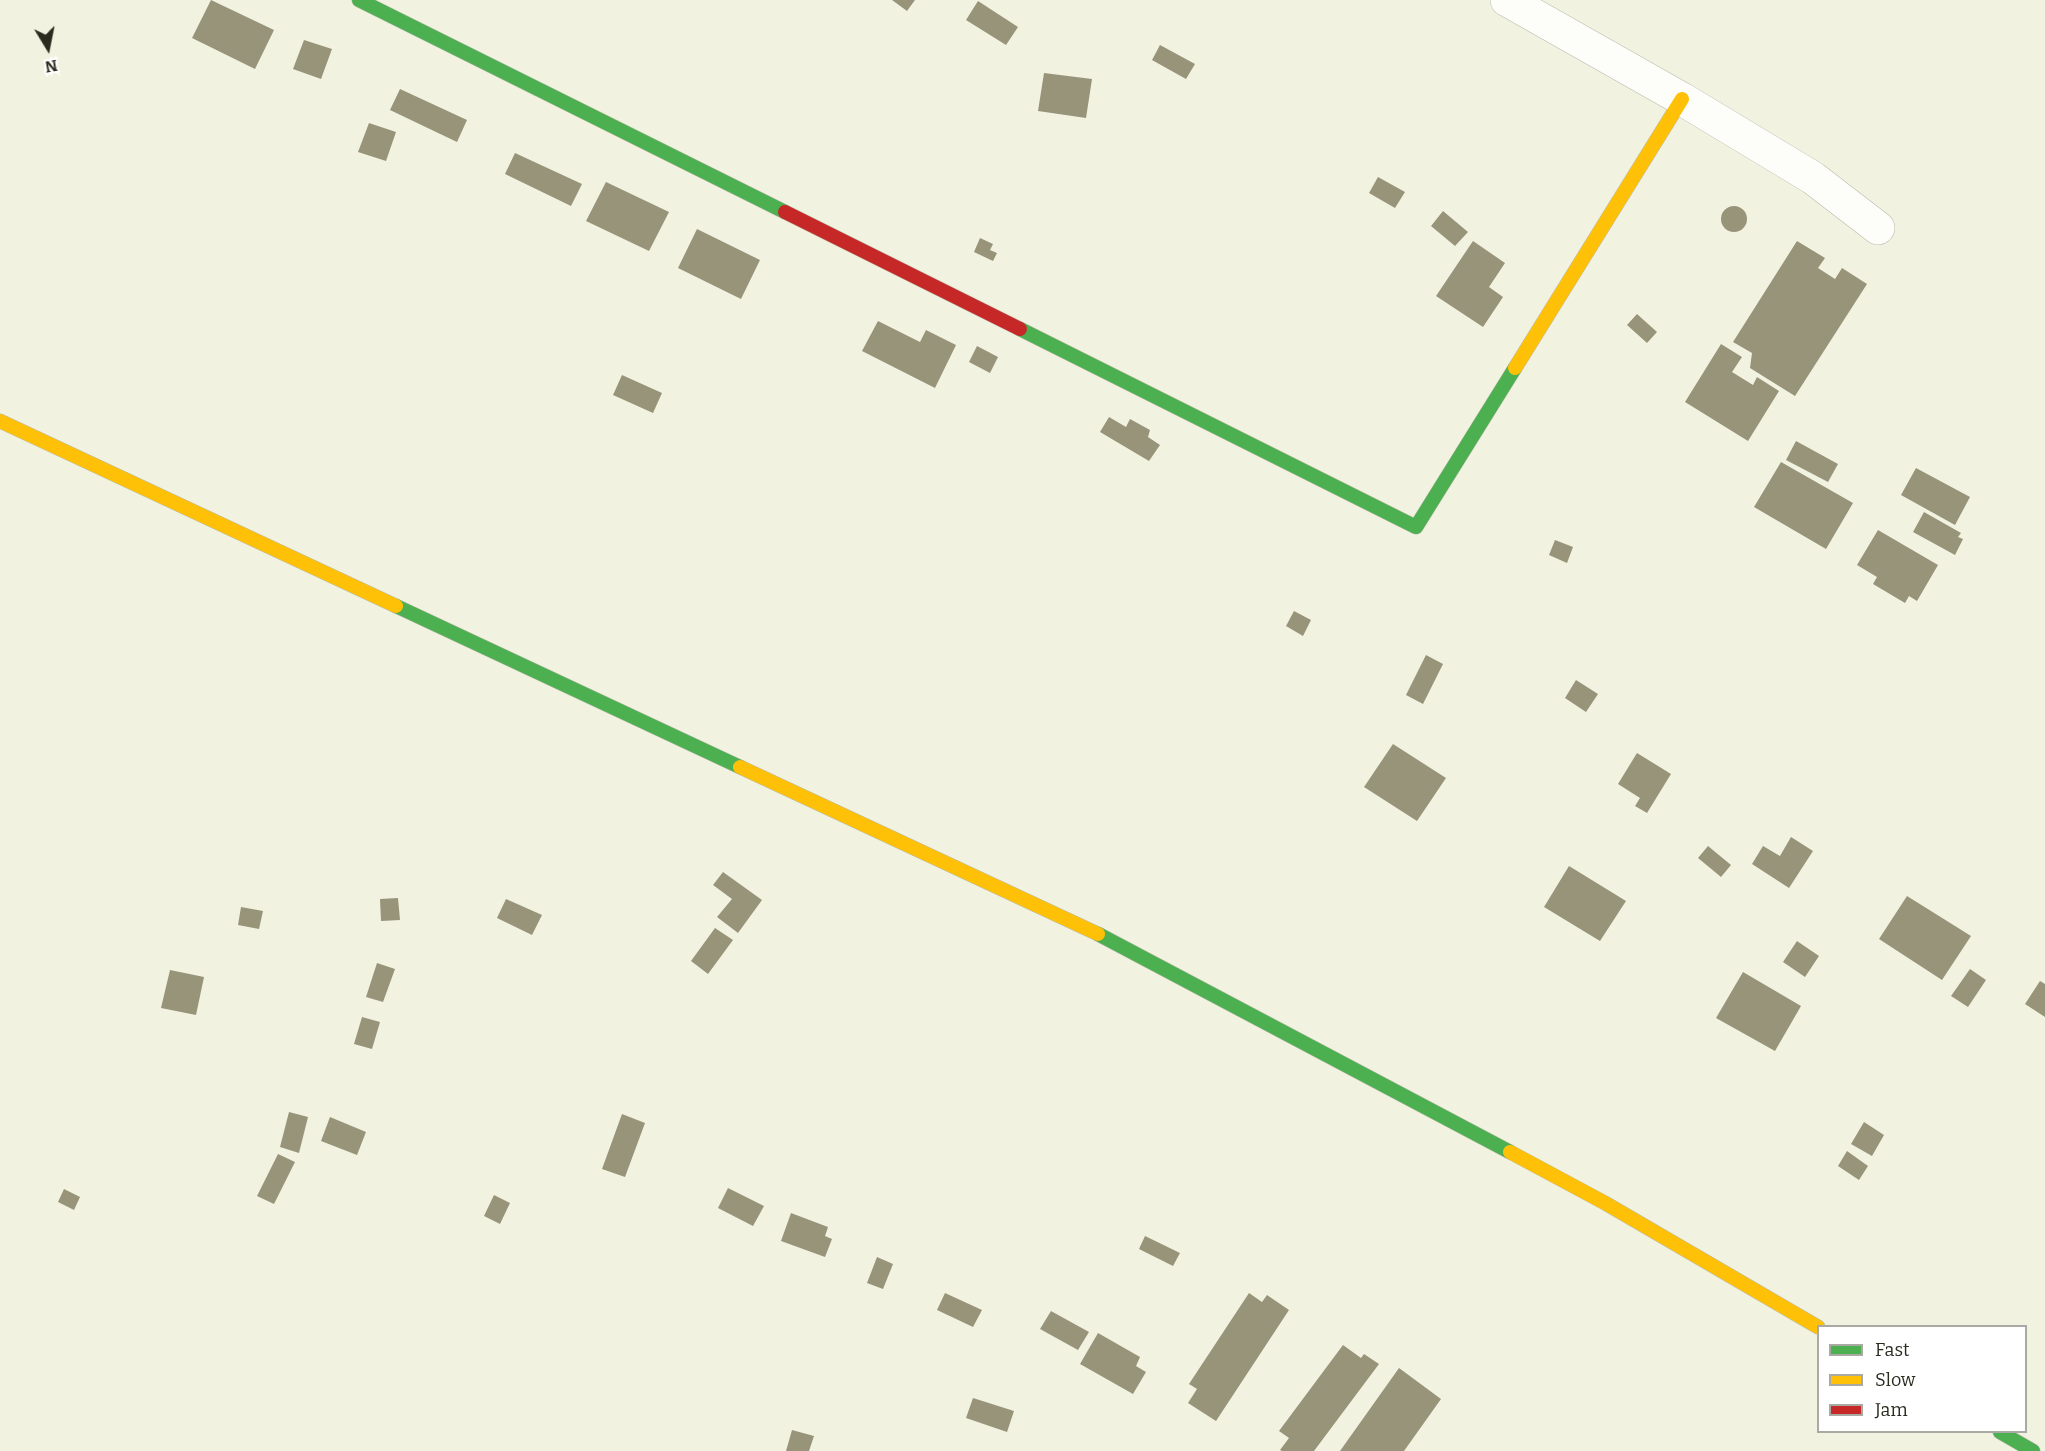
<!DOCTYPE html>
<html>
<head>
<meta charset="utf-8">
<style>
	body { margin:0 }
	#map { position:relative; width:2045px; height:1451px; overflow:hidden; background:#f1f2e0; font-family:Bitter,serif }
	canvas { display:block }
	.legend { position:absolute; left:1817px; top:1325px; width:210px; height:108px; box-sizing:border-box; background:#fff; border:2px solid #aaaaa5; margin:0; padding:8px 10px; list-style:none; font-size:18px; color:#2a2b1e }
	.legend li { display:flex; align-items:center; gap:12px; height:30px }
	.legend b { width:30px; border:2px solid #aaaaa5 }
	.north { position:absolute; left:18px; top:18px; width:60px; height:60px; -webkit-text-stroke:4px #fff; paint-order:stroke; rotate:170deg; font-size:16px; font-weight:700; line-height:24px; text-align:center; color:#2a2b1e }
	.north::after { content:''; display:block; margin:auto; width:21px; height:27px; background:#2a2b1e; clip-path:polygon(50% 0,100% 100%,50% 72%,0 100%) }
</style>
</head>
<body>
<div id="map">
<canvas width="2045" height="1451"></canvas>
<ul class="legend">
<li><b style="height:8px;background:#4caf50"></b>Fast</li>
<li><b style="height:8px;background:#ffc107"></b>Slow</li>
<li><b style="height:8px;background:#c62828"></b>Jam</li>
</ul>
<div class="north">N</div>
</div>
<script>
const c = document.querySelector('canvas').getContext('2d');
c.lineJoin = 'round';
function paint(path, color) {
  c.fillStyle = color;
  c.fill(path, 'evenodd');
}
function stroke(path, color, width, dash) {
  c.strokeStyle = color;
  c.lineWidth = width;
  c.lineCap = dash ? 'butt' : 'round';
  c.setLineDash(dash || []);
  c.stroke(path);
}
const building = new Path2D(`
	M211,0L274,30L255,69L192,38Z
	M892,0H915L907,11Z
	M978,1L1018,27L1006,45L966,20Z
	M304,40L332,49L321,79L293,69Z
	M1160,45L1195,64L1186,79L1152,60Z
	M1044,73L1092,79L1086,118L1038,111Z
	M400,89L467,120L457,142L390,110Z
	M369,123L396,132L386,161L358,152Z
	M515,153L582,184L571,206L505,174Z
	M1378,177L1405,192L1395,208L1369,193Z
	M606,182L669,212L649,251L586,221Z
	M1721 219a13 13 0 1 1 26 0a13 13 0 1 1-26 0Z
	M1443,211L1468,232L1455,246L1431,226Z
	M697,229L760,260L741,299L678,268Z
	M980,238L993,244L990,250L997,253L993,261L974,252Z
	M1473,241L1505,263L1489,287L1503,297L1483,327L1436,296Z
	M1797,241L1825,258L1818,268L1835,279L1842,268L1867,284L1795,396L1750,368L1752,353L1733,342Z
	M1637,314L1657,332L1647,343L1627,325Z
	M878,321L920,342L926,330L956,345L935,388L862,351Z
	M1721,344L1742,357L1732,372L1753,385L1757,377L1779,391L1748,441L1685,402Z
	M977,346L998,357L990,373L969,362Z
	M622,375L662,393L653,413L613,395Z
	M1109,417L1126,427L1130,419L1150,430L1148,437L1160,445L1149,461L1100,432Z
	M1796,441L1838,464L1828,482L1786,460Z
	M1781,462L1853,503L1826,549L1754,507Z
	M1916,468L1970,497L1955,525L1901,495Z
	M1924,512L1961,533L1958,537L1963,539L1955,555L1913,532Z
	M1878,530L1938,565L1917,601L1909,596L1905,603L1873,584L1877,577L1857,565Z
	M1555,540L1573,547L1567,563L1549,555Z
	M1294,611L1311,620L1303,636L1286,626Z
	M1426,655L1443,664L1423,704L1406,695Z
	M1576,680L1598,694L1586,712L1565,698Z
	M1393,744L1446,778L1417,821L1364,787Z
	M1637,753L1671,774L1647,813L1635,806L1640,798L1618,784Z
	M1791,837L1813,851L1789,888L1752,864L1763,846L1780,856Z
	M1708,846L1731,865L1721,877L1698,858Z
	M1569,866L1626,901L1600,941L1544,907Z
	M723,872L762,900L738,933L717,917L732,899L713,885Z
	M1907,896L1971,936L1942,980L1879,939Z
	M398,898L400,920L381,921L380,899Z
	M506,899L542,915L532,935L497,918Z
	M241,907L263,911L259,929L238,925Z
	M715,928L733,940L708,974L691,961Z
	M1797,941L1819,956L1805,977L1783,962Z
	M377,963L395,969L383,1002L366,997Z
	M1970,969L1986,980L1968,1007L1951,996Z
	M170,970L204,977L196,1015L161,1008Z
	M1743,972L1801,1006L1775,1051L1716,1018Z
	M2040,981L2045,984V1017L2025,1004Z
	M362,1017L380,1022L372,1049L354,1044Z
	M289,1112L308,1117L299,1153L280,1147Z
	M622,1114L645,1123L625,1177L602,1169Z
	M330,1117L366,1132L357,1155L321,1141Z
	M1864,1122L1884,1135L1872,1156L1851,1144Z
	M1847,1151L1868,1166L1859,1180L1838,1166Z
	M278,1154L295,1162L274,1204L257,1196Z
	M728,1188L764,1206L753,1226L718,1208Z
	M64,1189L80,1197L74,1210L58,1202Z
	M494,1195L510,1203L500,1224L484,1216Z
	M791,1213L828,1227L825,1236L832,1239L825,1257L781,1241Z
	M1145,1236L1180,1253L1173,1266L1139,1249Z
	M877,1257L893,1264L883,1289L867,1283Z
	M945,1293L982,1310L973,1327L937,1310Z
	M1249,1293L1262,1302L1267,1295L1289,1310L1216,1421L1188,1403L1197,1389L1189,1384Z
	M1051,1311L1089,1332L1078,1350L1040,1329Z
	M1098,1333L1140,1357L1136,1366L1146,1372L1133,1394L1080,1364Z
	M1343,1345L1361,1358L1364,1354L1379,1364L1314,1451H1282L1280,1450L1289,1438L1279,1431Z
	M1399,1368L1441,1399L1404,1451H1340Z
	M973,1398L1014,1411L1007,1432L966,1418Z
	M792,1430L814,1436L809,1451H786Z`);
const street = new Path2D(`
	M1507,0L1682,99L1813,178L1878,228`);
const fast = new Path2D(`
	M359,0L785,212
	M1020,329L1416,527L1515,368
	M396,606L740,767
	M1098,934L1510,1152
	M2000,1432L2033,1451`);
const slow = new Path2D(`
	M1515,368L1682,99
	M0,421L396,606
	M740,767L1098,934
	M1510,1152L1605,1203L1818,1327`);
const jam = new Path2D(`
	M785,212L1020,329`);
paint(building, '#98947a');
stroke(street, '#b9baac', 34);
stroke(fast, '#b9baac', 15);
stroke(slow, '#b9baac', 15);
stroke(jam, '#b9baac', 15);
stroke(street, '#fdfdfa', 33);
stroke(fast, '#4caf50', 14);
stroke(slow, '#ffc107', 14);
stroke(jam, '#c62828', 14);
</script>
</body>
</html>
